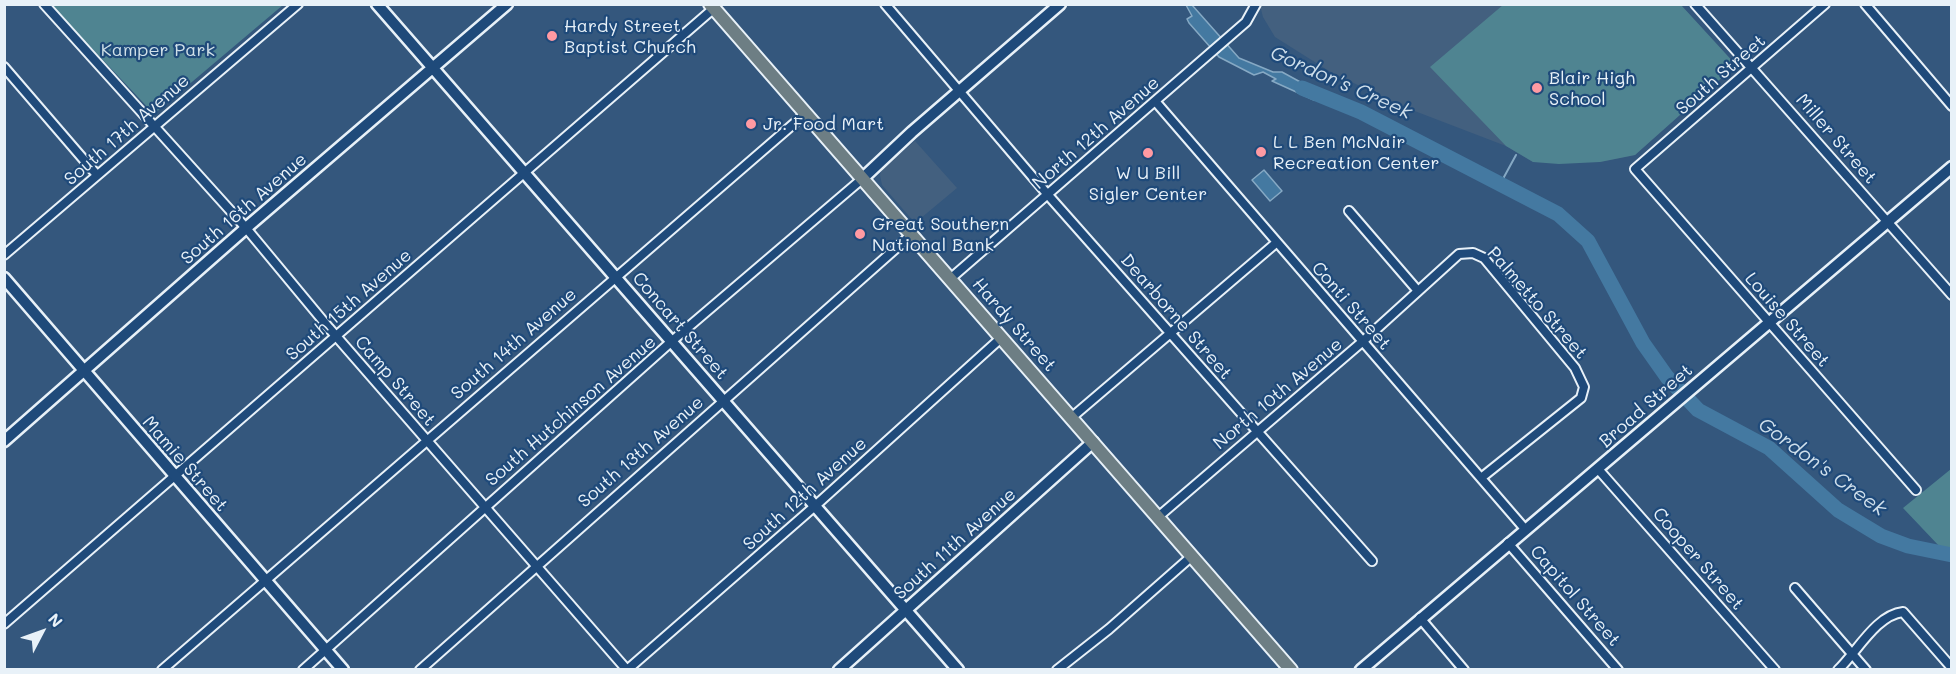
<!DOCTYPE html>
<html>
<head>
<meta charset="utf-8">
<style>
	body { margin:0 }
	#map { position:relative; width:1956px; height:674px; overflow:hidden; background:#34577d; font-family:Mali,sans-serif }
	canvas { display:block }
	.frame { position:absolute; inset:0; border:6px solid #e8f1f8; pointer-events:none }
	.north { position:absolute; left:12px; top:602px; width:60px; height:60px; -webkit-text-stroke:4px #1f4a7a; paint-order:stroke; rotate:49deg; font-size:16px; font-weight:700; line-height:24px; text-align:center; color:#e8f1f8 }
	.north::after { content:''; display:block; margin:auto; width:21px; height:27px; background:#e8f1f8; clip-path:polygon(50% 0,100% 100%,50% 72%,0 100%) }
</style>
</head>
<body>
<div id="map">
<canvas width="1956" height="674"></canvas>
<div class="frame"></div>
<div class="north">N</div>
</div>
<script>
const c = document.querySelector('canvas').getContext('2d');
c.lineJoin = 'round';
function paint(path, color) {
  c.fillStyle = color;
  c.fill(path, 'evenodd');
}
function stroke(path, color, width, dash) {
  c.strokeStyle = color;
  c.lineWidth = width;
  c.lineCap = dash ? 'butt' : 'round';
  c.setLineDash(dash || []);
  c.stroke(path);
}
function label(font, color, halo, rows, align = 'center') {
  c.font = font + ' Mali,sans-serif';
  c.lineWidth = 4.5;
  c.setLineDash([]);
  c.textBaseline = 'middle';
  c.strokeStyle = halo;
  c.fillStyle = color;
  for (const [text, x, y, turn = 0] of rows) {
    c.save();
    c.translate(x, y);
    c.rotate((+turn || 0) * Math.PI / 180);
    c.textAlign = isNaN(turn) ? turn : align;
    if (halo) c.strokeText(text, 0, 0);
    c.fillText(text, 0, 0);
    c.restore();
  }
}
const built = new Path2D(`
	M1260,5H1681L1736,65L1635,155L1600,162H1533L1506,146L1399,105L1329,71L1275,37L1263,17Z
	M915,141L957,188L915,223L882,185L880,175L882,169Z`);
const green = new Path2D(`
	M51,5H283L154,114Z
	M1503,5H1681L1736,65L1635,155L1600,162L1559,164L1533,162L1506,146L1430,67Z
	M1951,469V548L1940,547L1903,508Z`);
const water = new Path2D(`
	M1186,5H1192L1239,58L1273,72H1282L1315,90L1321,96L1314,100L1272,81L1276,79L1263,72L1254,75L1219,57L1189,23L1187,19L1192,16Z
	M1264,170L1282,191L1270,201L1252,180Z`);
const stream = new Path2D(`
	M1504,185V177L1516,155`);
const river = new Path2D(`
	M1302,88L1361,112L1558,214L1588,241L1643,343L1667,377L1698,410L1769,448L1838,510L1881,536L1908,546L1952,555`);
const street = new Path2D(`
	M44,4L246,228L329,328L627,670
	M885,4L1048,195L1372,561
	M1695,4L1952,295
	M1825,4L1635,169L1916,490
	M1865,4L1952,106
	M4,67L97,175
	M1155,101L1525,529
	M1349,211L1418,291
	M4,255L298,4
	M950,279L1246,22L1256,4
	M1071,418L1276,243
	M1598,469L1775,670
	M1158,517L1362,342L1459,254L1473,253L1484,258L1575,368L1584,387L1581,398L1481,478
	M1508,543L1618,670
	M1795,588L1866,670
	M1420,618L1464,670
	M4,624L713,9
	M162,670L805,114
	M303,670L672,341L862,179
	M420,670L911,235
	M627,670L815,506L1001,338
	M1057,670L1109,629L1192,556
	M1838,670C1857,652 1876,615 1903,612L1952,668`);
const secondary = new Path2D(`
	M377,4L958,670
	M862,179L912,132L1060,4
	M4,278L343,670
	M4,441L246,228L507,4
	M839,670L1093,442
	M1361,670L1952,167`);
const primary = new Path2D(`
	M710,4L1291,670`);
const markers = [
	[552,36,6,"#ff9aa2"],
	[1537,88,6,"#ff9aa2"],
	[751,124,6,"#ff9aa2"],
	[1261,152,6,"#ff9aa2"],
	[1148,153,6,"#ff9aa2"],
	[860,234,6,"#ff9aa2"]
];
const poiNames = [
	["Hardy Street",564,26],
	["Baptist Church",564,47],
	["Blair High",1549,78],
	["School",1549,99],
	["Jr. Food Mart",763,124],
	["L L Ben McNair",1273,142],
	["Recreation Center",1273,163],
	["W U Bill",1148,173,"center"],
	["Sigler Center",1148,194,"center"],
	["Great Southern",872,224],
	["National Bank",872,245]
];
const parkNames = [
	["Kamper Park",158,50]
];
const streetNames = [
	["South Street",1721,75,-41],
	["South 17th Avenue",127,130,-41],
	["North 12th Avenue",1096,133,-41],
	["Miller Street",1836,139,49],
	["South 16th Avenue",244,209,-41],
	["Palmetto Street",1537,303,49],
	["South 15th Avenue",349,305,-41],
	["Conti Street",1351,306,49],
	["Dearborne Street",1176,317,49],
	["Louise Street",1787,320,49],
	["Hardy Street",1014,325,49],
	["Concart Street",680,326,49],
	["South 14th Avenue",514,344,-41],
	["Camp Street",395,381,49],
	["North 10th Avenue",1278,394,-40],
	["Broad Street",1646,406,-41],
	["South Hutchinson Avenue",571,411,-41],
	["South 13th Avenue",641,452,-41],
	["Mamie Street",185,464,49],
	["South 12th Avenue",805,494,-42],
	["South 11th Avenue",955,544,-42],
	["Cooper Street",1698,559,49],
	["Capitol Street",1575,596,49]
];
const waterNames = [
	["Gordon's Creek",1341,83,24],
	["Gordon's Creek",1822,467,36]
];
paint(built, '#43607f');
paint(green, '#4f8491');
paint(water, '#4479a1');
stroke(water, '#86a9c4', 1.5);
stroke(stream, '#86a9c4', 2);
stroke(river, '#4479a1', 15);
stroke(street, '#e8f1f8', 12);
stroke(secondary, '#e8f1f8', 15);
stroke(primary, '#e8f1f8', 16);
stroke(street, '#1f4a7a', 8);
stroke(secondary, '#1f4a7a', 10);
stroke(primary, '#6d7e84', 12);
for (const [x, y, r, color] of markers) {
  const dot = new Path2D();
  dot.arc(x, y, r, 0, 2 * Math.PI);
  c.fillStyle = color;
  c.fill(dot);
  stroke(dot, '#1f4a7a', 2);
}
label('18px', '#e8f1f8', '#1f4a7a', poiNames, 'left');
label('18px', '#d1e1e9', '#1f4a7a', parkNames);
label('18px', '#e8f1f8', '#1f4a7a', streetNames);
label('italic 20px', '#cfdfeb', '#1f4a7a', waterNames);
</script>
</body>
</html>
